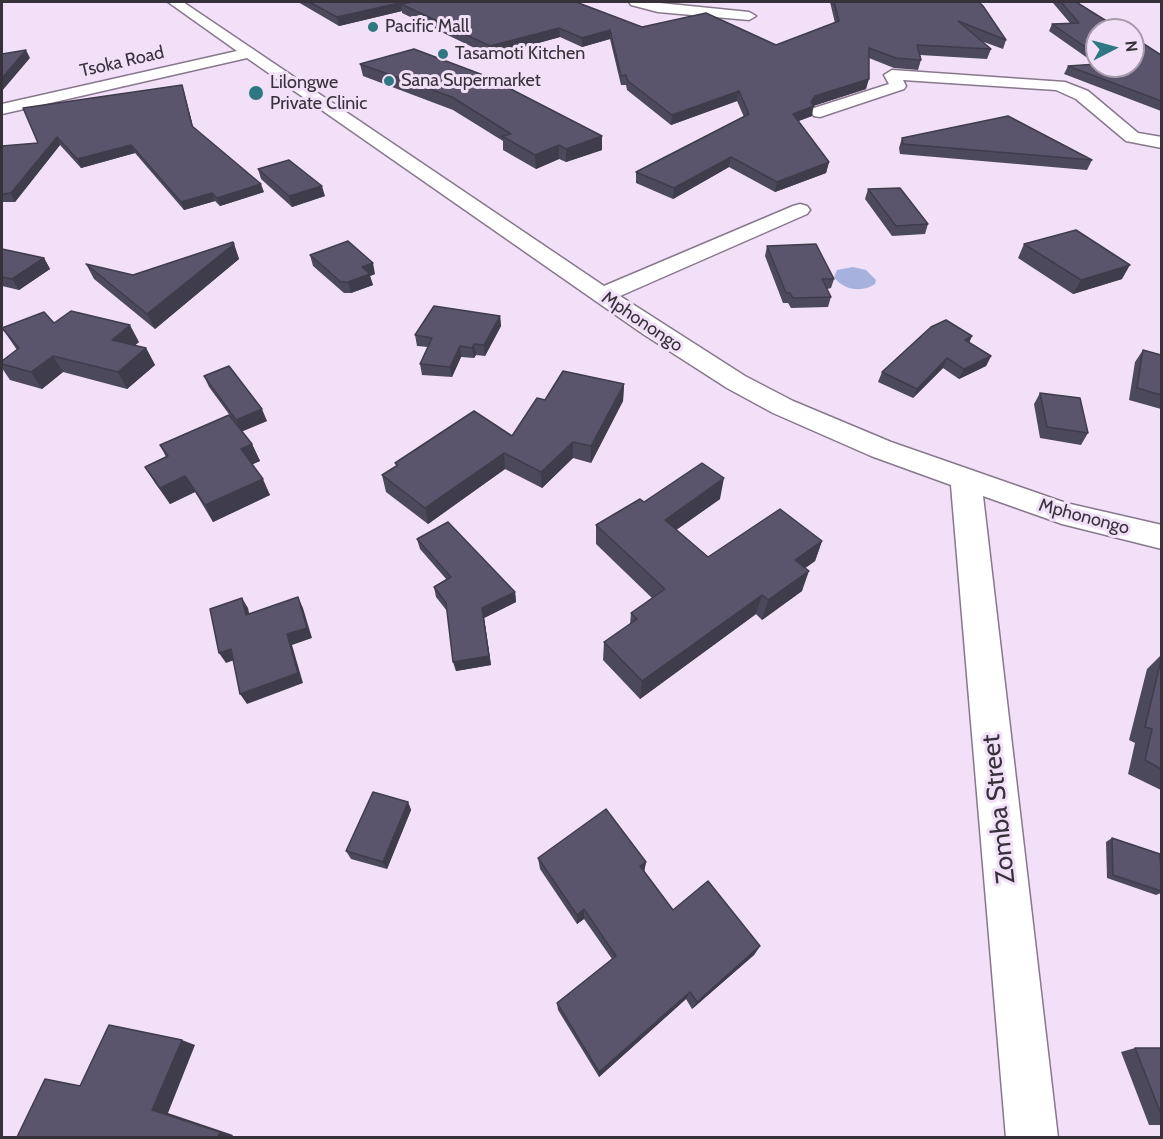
<!DOCTYPE html>
<html>
<head>
<meta charset="utf-8">
<style>
	body { margin:0 }
	#map { position:relative; width:1163px; height:1139px; overflow:hidden; background:#f1e0f7; font-family:Cabin,sans-serif }
	canvas { display:block }
	.frame { position:absolute; inset:0; border:3px solid #37313a; pointer-events:none }
	.north { position:absolute; left:1085px; top:18px; width:60px; height:60px; box-sizing:border-box; background:#f1e0f7; border:2px solid #a79aab; border-radius:50%; rotate:84deg; font-size:16px; font-weight:700; line-height:24px; text-align:center; color:#37313a }
	.north::after { content:''; display:block; margin:auto; width:21px; height:27px; background:#2f7781; clip-path:polygon(50% 0,100% 100%,50% 72%,0 100%) }
</style>
</head>
<body>
<div id="map">
<canvas width="1163" height="1139"></canvas>
<div class="frame"></div>
<div class="north">N</div>
</div>
<script>
const c = document.querySelector('canvas').getContext('2d');
c.lineJoin = 'round';
function paint(path, color) {
  c.fillStyle = color;
  c.fill(path, 'evenodd');
}
function stroke(path, color, width, dash) {
  c.strokeStyle = color;
  c.lineWidth = width;
  c.lineCap = dash ? 'butt' : 'round';
  c.setLineDash(dash || []);
  c.stroke(path);
}
function label(font, color, halo, rows, align = 'center') {
  c.font = font + ' Cabin,sans-serif';
  c.lineWidth = 6;
  c.setLineDash([]);
  c.textBaseline = 'middle';
  c.strokeStyle = halo;
  c.fillStyle = color;
  for (const [text, x, y, turn = 0] of rows) {
    c.save();
    c.translate(x, y);
    c.rotate((+turn || 0) * Math.PI / 180);
    c.textAlign = isNaN(turn) ? turn : align;
    if (halo) c.strokeText(text, 0, 0);
    c.fillText(text, 0, 0);
    c.restore();
  }
}
const water = new Path2D(`
	M853,267L866,270L876,280L875,284C862,293 843,290 834,277L837,270Z`);
const minor = new Path2D(`
	M168,2H183L604,286L793,206L800,204L807,206L810,210L807,214L620,296L745,376L793,401L891,442L1066,503L1162,525V549L1062,524L983,496L1058,1138H1006L951,485L871,456L773,413L727,388L643,334L247,58L2,114V104L237,51Z
	M629,2H650L749,12L756,16L749,20L658,12L631,5Z
	M892,70L1065,82L1088,91L1138,133L1162,137V148L1126,141L1076,99L1056,90L903,80L906,86L904,89L820,117L814,116L811,112L814,108L889,84L884,75Z`);
const wall = new Path2D(`
	M298,2H576L642,27L776,45L835,23L830,2H979L1006,40L1003,49L981,41L991,49L987,59L920,55L921,60L918,70L894,68L869,58L866,89L813,106L812,116L798,121L829,162L826,173L775,192L729,167L673,199L636,183V172L744,117L737,101L671,125L627,90L626,85H621L610,39L582,47L560,37L491,56L402,13V11L339,26Z
	M1054,2H1061L1097,30V66L1161,55V111L1064,74L1068,66L1096,64L1049,31L1052,24L1070,23L1053,3Z
	M360,64L508,88L602,150L566,162L559,159L536,169L503,150V141L453,110L363,76Z
	M184,92L193,127L264,192L220,206L215,201L184,210L135,153L81,168L60,145L15,202H2V146L38,143Z
	M902,138L1092,160L1087,170L900,154L899,148Z
	M258,169L325,196L292,207L261,179Z
	M868,189L928,224L925,234L892,236L865,199Z
	M234,244L239,259L155,329L94,279L86,264L133,275Z
	M1024,244L1122,279L1073,294L1018,258Z
	M767,246L834,279L831,288L827,289L831,297L828,307L791,308L788,303H783L765,256Z
	M2,249L44,258L50,269L19,290L2,286Z
	M310,255L375,274L370,276L373,285L351,293H344L313,266Z
	M500,316L501,326L485,356L476,355L474,358L461,357L452,377L422,375L420,364L428,347L417,346L415,335Z
	M54,323L139,342L134,346L146,348L155,365L127,389L63,372L42,389L10,380L2,368V361L17,350L2,328Z
	M969,343L991,356L986,366L959,379L943,368L913,398L878,382L882,372Z
	M1143,350L1161,355V409L1129,400L1135,362Z
	M204,376L267,421L242,431L252,444L260,461L252,464L270,495L213,522L195,492L170,504L155,483L145,467L166,457L160,445L234,421L209,387Z
	M624,384L623,401L591,463L573,458L542,488L505,469L428,524L386,492L382,475L396,466L395,463L512,436L545,400Z
	M1040,393L1088,433L1081,445L1040,438L1034,404Z
	M720,499L676,530L708,557L822,541L815,561L805,568L802,591L762,620L756,614L640,699L603,660L604,642L630,624L631,613L652,598L596,544V525L644,502Z
	M417,539L515,592L516,602L484,618L491,665L456,671L447,611L436,597L434,587L447,580L420,549Z
	M1161,655V790L1128,774L1135,743L1129,740L1147,669Z
	M408,802L411,810L387,869L351,859L346,851Z
	M1112,838L1161,873V893L1156,895L1107,878L1106,842Z
	M538,858L646,862L644,871L673,910L760,946L754,955L692,1009L686,999L599,1077L558,1010L557,1003L612,959L584,919L577,924L540,869Z
	M1135,1048H1161V1125H1149L1121,1052Z`);
const shadedWall = new Path2D(`
	M404,2H427L401,4L402,11L339,26L337,17Z
	M559,28L560,37L491,56L490,46Z
	M610,30V39L582,47V38Z
	M26,50L30,58L2,91V78Z
	M869,79L866,89L813,106L812,116L791,124L793,114L811,102L815,96Z
	M182,85L184,92L195,134L192,126Z
	M739,91L737,101L671,125L672,115Z
	M602,136V150L566,162V149Z
	M57,137L60,145L15,202L11,193Z
	M131,145L135,153L81,168L77,159Z
	M559,145V159L536,169L535,155Z
	M731,157L729,167L673,199L674,188Z
	M829,162L826,173L775,192L777,182Z
	M261,184L264,192L220,206L217,198Z
	M322,186L325,196L292,207L289,196Z
	M212,193L215,201L184,210L181,202Z
	M234,244L239,259L155,329L147,314Z
	M44,258L50,269L19,290L12,279Z
	M373,263L375,274L370,276L373,285L351,293L348,282L362,267Z
	M1130,265L1122,279L1073,294L1081,280Z
	M500,316L501,326L485,356L484,345Z
	M130,325L139,342L121,357L112,340Z
	M972,336L968,346L965,340Z
	M474,344L476,355L474,358L472,348Z
	M460,346L461,357L452,377L450,367Z
	M146,348L155,365L127,389L118,372Z
	M53,356L63,372L42,389L31,372Z
	M991,356L986,366L959,379L964,369Z
	M947,358L943,368L913,398L917,389Z
	M624,384L623,401L591,463V446Z
	M262,409L267,421L241,432L236,420Z
	M573,442V458L542,488L541,472Z
	M252,444L260,461L249,466L241,449Z
	M504,453L505,469L428,524L425,508Z
	M185,476L195,492L170,504L160,488Z
	M724,478L720,499L662,540L665,520Z
	M263,479L270,495L213,522L205,505Z
	M822,541L815,561L789,580L795,560Z
	M809,571L802,591L762,620L768,600Z
	M515,592L516,602L484,618L491,665L456,671L453,662L482,608Z
	M762,595L756,614L640,699L642,681Z
	M298,597L303,608L312,638L292,645L303,683L247,704L240,694L287,634Z
	M242,598L248,608L252,626L246,615Z
	M231,649L237,659L226,663L219,653Z
	M408,802L411,810L387,869L383,862Z
	M646,862L644,873L640,866Z
	M584,909V919L577,924V915Z
	M760,946L754,955L692,1009L697,1002Z
	M690,992L686,999L599,1077V1072Z
	M182,1040L195,1045L168,1113L233,1135L232,1137H218L152,1110Z`);
const building = new Path2D(`
	M309,2H404L337,17Z
	M412,2H576L642,27L706,13L776,45L839,21L834,2H979L983,6L1006,40L958,21L991,49L917,45L921,60L896,58L869,48V79L815,96L811,102L814,106L793,114L829,162L777,182L731,157L674,188L636,172L749,114L739,91L672,115L628,81L626,75L621,76L610,30L582,38L559,28L490,46L401,4Z
	M1061,2H1076L1121,30H1097V55L1052,24L1079,23Z
	M1133,37L1161,55V101L1068,66L1097,64V66H1133Z
	M414,49L507,84L503,85L602,136L566,149L559,145L535,155L502,136L511,134L452,97L360,64Z
	M26,50L2,78V54Z
	M182,85L192,126L261,184L217,198L212,193L181,202L131,145L77,159L57,137L11,193L2,194V146L38,143L23,108Z
	M1008,116L1092,160L903,144L902,138Z
	M289,160L322,186L289,196L258,169Z
	M900,188L928,224L896,226L868,189Z
	M1076,230L1130,265L1081,280L1024,244Z
	M348,241L373,263L362,267L370,274L348,282H341L310,255Z
	M233,242L234,244L147,314L86,264L133,275Z
	M816,244L834,279H822L831,297L793,298L790,293H786L767,246Z
	M2,249L44,258L12,279L2,277Z
	M434,306L500,316L484,345L474,344L472,348L460,346L450,367L420,364L432,338L415,335Z
	M71,311L130,325L112,340L146,348L118,372L53,356L31,372L2,364V361L19,348L2,328L44,312L54,323Z
	M946,320L972,336L965,340L991,356L964,369L947,358L917,389L882,372L931,327Z
	M1143,350L1161,355V395L1137,388Z
	M229,366L262,409L236,420L204,376Z
	M563,371L624,384L591,446L573,442L541,472L504,453L425,508L382,475L398,465L395,463L474,411L512,436L537,398L545,400Z
	M1040,393L1080,398L1088,433L1047,427Z
	M229,415L252,444L241,449L263,479L205,505L185,476L160,488L145,467L168,456L160,445Z
	M702,463L724,478L665,520L708,557L780,509L822,541L795,560L809,571L768,600L762,595L642,681L604,642L637,619L631,613L665,589L596,525L640,499L644,502Z
	M448,522L515,592L482,608L489,656L453,662L446,603L434,587L451,577L417,539Z
	M298,597L307,628L287,634L298,673L240,694L231,649L219,653L210,609L242,598L246,615Z
	M1161,660V769L1145,760L1152,729L1145,727Z
	M373,792L408,802L383,862L346,851Z
	M606,809L646,862L640,866L673,910L708,881L760,946L697,1002L690,992L599,1072L557,1003L616,956L584,909L577,915L538,858Z
	M1112,838L1160,854L1161,873V891L1113,875Z
	M109,1025L182,1040L152,1110L220,1132L218,1137H17L45,1079L80,1086Z
	M1135,1048H1161V1114Z`);
const markers = [
	[373,27,6,"#2f7781"],
	[443,54,6,"#2f7781"],
	[389,81,6,"#2f7781"],
	[256,93,8,"#2f7781"]
];
const farPoinames = [
	["Pacific Mall",385,27],
	["Tasamoti Kitchen",455,54],
	["Sana Supermarket",401,81],
	["Lilongwe",270,83],
	["Private Clinic",270,104]
];
const farStreetnames = [
	["Tsoka Road",122,62,-13],
	["Mphonongo",642,322,34],
	["Mphonongo",1084,517,15]
];
const nearStreetnames = [
	["Zomba Street",999,809,-96]
];
paint(water, '#a6b1de');
stroke(minor, '#88788d', 3);
paint(minor, '#fff');
paint(wall, '#4d495d');
paint(shadedWall, '#3f3c4c');
paint(building, '#5a556c');
stroke(building, '#3f3c4c', 1.5);
for (const [x, y, r, color] of markers) {
  const dot = new Path2D();
  dot.arc(x, y, r, 0, 2 * Math.PI);
  c.fillStyle = color;
  c.fill(dot);
  stroke(dot, '#f1e0f7', 2);
}
label('18px', '#37313a', '#f1e0f7', farPoinames, 'left');
label('18px', '#37313a', '#f1e0f7', farStreetnames);
label('26px', '#37313a', '#f1e0f7', nearStreetnames);
</script>
</body>
</html>
